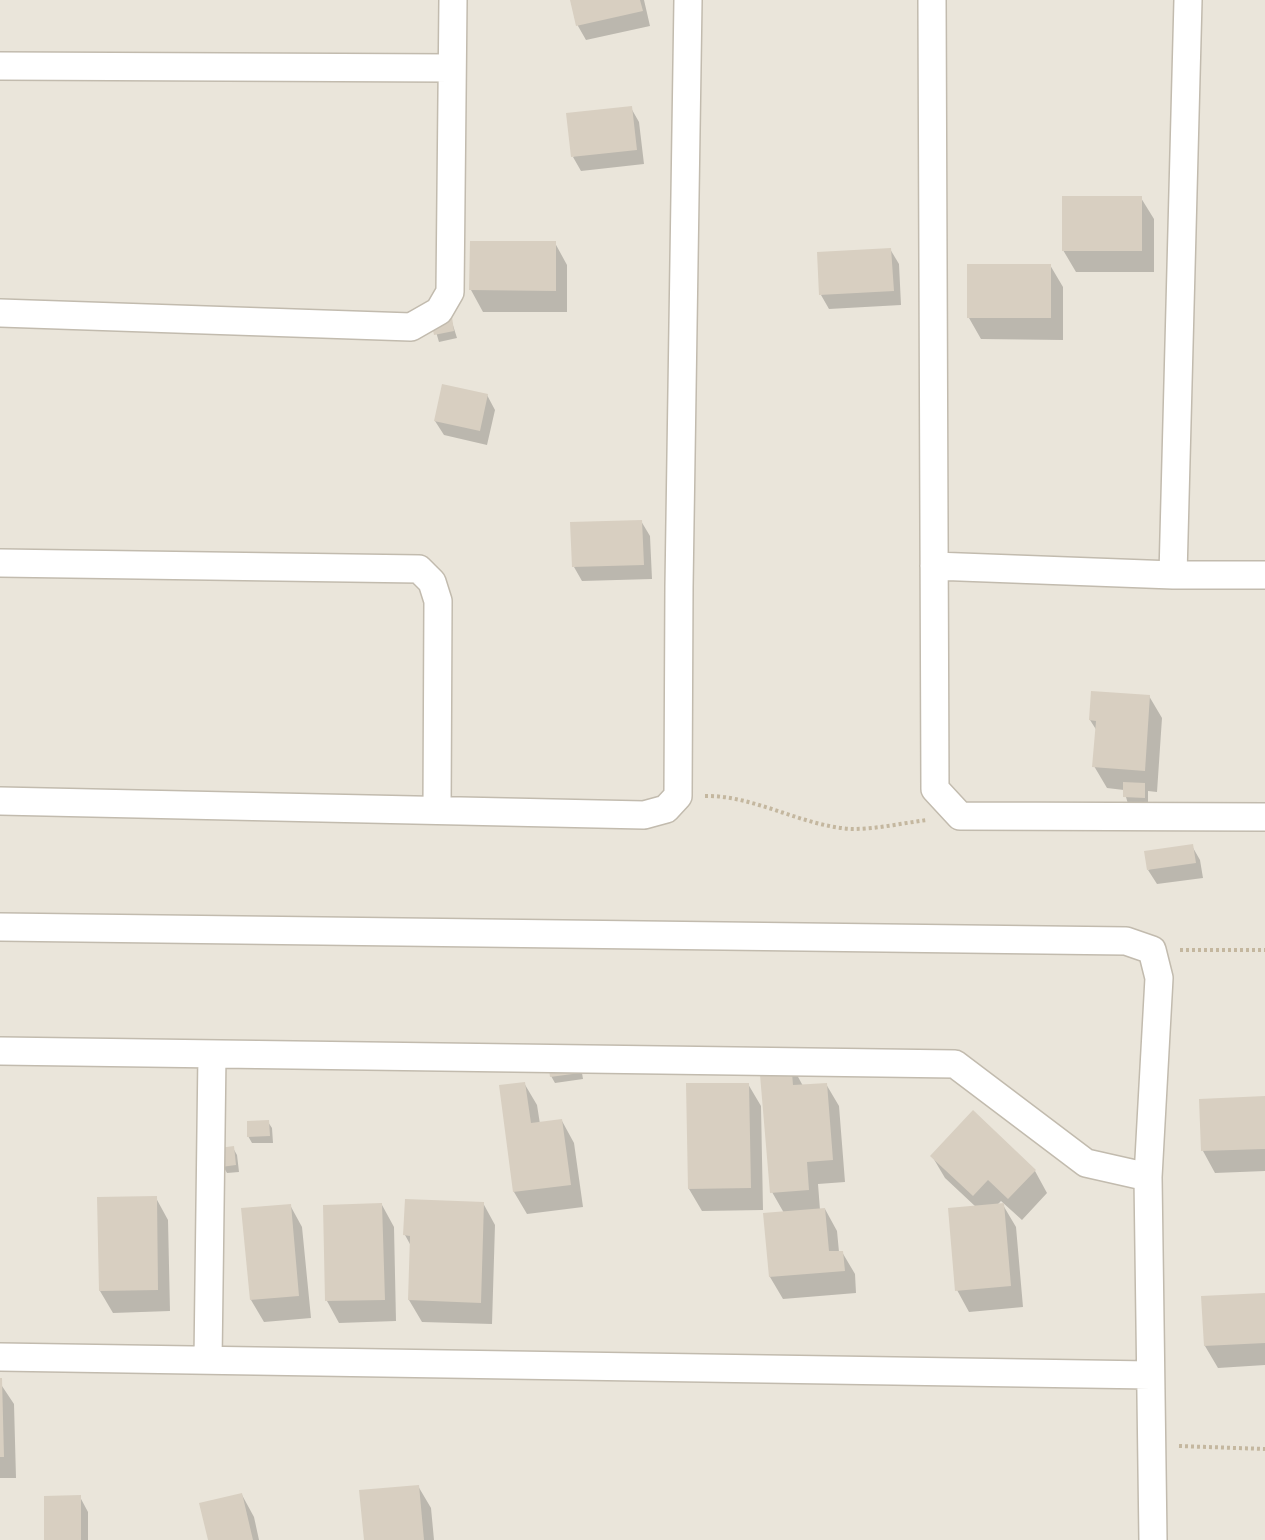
<!DOCTYPE html>
<html>
<head>
<meta charset="utf-8">
<style>
	body { margin:0 }
	canvas { display:block; background:#f6f3ec }
</style>
</head>
<body>
<canvas width="1265" height="1540"></canvas>
<script>
const c = document.querySelector('canvas').getContext('2d');
c.lineJoin = 'round';
function paint(path, color) {
  c.fillStyle = color;
  c.fill(path, 'evenodd');
}
function stroke(path, color, width, dash) {
  c.strokeStyle = color;
  c.lineWidth = width;
  c.lineCap = dash ? 'butt' : 'round';
  c.setLineDash(dash || []);
  c.stroke(path);
}
const residential = new Path2D(`
	M0,0H1265V1540H0Z`);
const shadow = new Path2D(`
	M572,0H644L650,26L586,40L578,26Z
	M631,108L639,122L644,164L581,171L573,157Z
	M1141,198L1154,219V272H1076L1063,250Z
	M555,243L567,265V312H483L471,290Z
	M890,249L899,264L901,305L829,309L821,295Z
	M1050,265L1063,287V340L981,339L969,318Z
	M451,319L457,338L439,342L433,322Z
	M487,395L495,410L487,445L444,435L435,421Z
	M641,521L650,536L652,579L582,581L574,567Z
	M1149,696L1162,718L1157,792L1148,791V804H1128L1124,790L1107,788L1094,766L1097,731L1090,720Z
	M1192,846L1200,860L1203,878L1157,884L1148,870Z
	M790,1062L803,1086L826,1084L839,1106L845,1182L818,1184L820,1210L825,1209L837,1231L839,1252H842L855,1274L856,1293L783,1299L770,1277L784,1213L772,1192Z
	M581,1067L583,1079L555,1083L551,1076Z
	M524,1083L537,1105L540,1124L562,1121L574,1143L583,1207L527,1214L514,1192Z
	M748,1084L761,1106L763,1210L702,1211L689,1189Z
	M1265,1098V1171L1215,1173L1203,1151L1200,1100Z
	M268,1122L272,1128L273,1143H252L248,1136Z
	M233,1148L237,1155L239,1172L227,1173L223,1166Z
	M932,1156L1035,1171L1047,1193L1022,1220L1001,1201L996,1206L1003,1205L1016,1227L1023,1307L969,1312L957,1290L976,1207L945,1178Z
	M156,1198L168,1220L170,1311L113,1313L100,1291Z
	M483,1203L495,1225L492,1324L422,1322L409,1300L411,1246L405,1235Z
	M290,1205L302,1227L311,1318L264,1322L251,1300Z
	M382,1205L394,1227L396,1321L339,1323L327,1301Z
	M1265,1294V1365L1218,1368L1205,1346L1202,1298Z
	M0,1383L14,1404L16,1478H0Z
	M418,1486L431,1508L434,1540H366Z
	M242,1495L254,1517L259,1540H209Z
	M80,1497L88,1512V1540H46Z`);
const building = new Path2D(`
	M570,0H640L643,11L576,26Z
	M632,106L637,150L571,157L566,113Z
	M1062,196H1142V251H1062Z
	M470,241H556V291L469,290Z
	M891,248L894,291L819,295L817,252Z
	M967,264H1051V318H967Z
	M452,317L454,331L434,335L431,321Z
	M442,384L488,394L480,431L434,421Z
	M642,520L644,565L572,567L570,522Z
	M1091,691L1150,695L1145,771L1092,767L1096,721L1089,720Z
	M1123,782L1145,783V798L1123,797Z
	M1193,844L1196,863L1147,870L1144,851Z
	M578,1058L580,1073L550,1077L548,1063Z
	M791,1060L793,1085L827,1083L833,1160L807,1162L809,1190L770,1193L759,1063Z
	M525,1082L531,1123L562,1119L571,1185L513,1192L499,1085Z
	M686,1083H749L751,1188L688,1189Z
	M1265,1096V1149L1201,1151L1199,1099Z
	M973,1110L1036,1170L1008,1199L988,1180L973,1196L930,1156Z
	M269,1120L270,1136L247,1137V1121Z
	M234,1146L236,1165L221,1167L219,1148Z
	M157,1196L158,1290L99,1291L97,1197Z
	M405,1199L484,1202L481,1303L408,1300L410,1236L403,1235Z
	M382,1203L385,1300L325,1301L323,1205Z
	M1004,1203L1011,1286L955,1291L948,1208Z
	M291,1204L299,1296L250,1300L241,1208Z
	M825,1208L829,1251H843L845,1271L769,1277L763,1213Z
	M1265,1293V1343L1204,1346L1201,1296Z
	M0,1378H2L4,1457H0Z
	M419,1485L424,1540H364L359,1490Z
	M242,1493L253,1540H208L199,1503Z
	M81,1495V1540H44V1496Z`);
const path = new Path2D(`
	M705,796C755,795 803,827 853,829C877,829 903,823 927,820
	M1180,950H1265
	M1179,1446L1265,1449`);
const minor = new Path2D(`
	M932,0L935,789L960,816L1265,817
	M0,66L452,68
	M0,313L411,327L439,311L450,292L453,0
	M0,563L419,569L432,582L438,601L437,810
	M934,566L1173,575H1265
	M1173,575L1188,0
	M0,801L644,815L666,809L678,796L679,586L688,0
	M0,927L1126,941L1152,950L1159,978L1148,1177L1153,1540
	M0,1051L955,1064L1086,1163L1148,1177
	M0,1357L1150,1375
	M208,1360L212,1054`);
paint(residential, '#eae5da');
paint(shadow, '#0003');
paint(building, '#d8cfc1');
stroke(minor, '#c2bbae', 30);
stroke(path, '#c4b79f', 4, [3, 3]);
stroke(minor, '#fff', 27);
</script>
</body>
</html>
